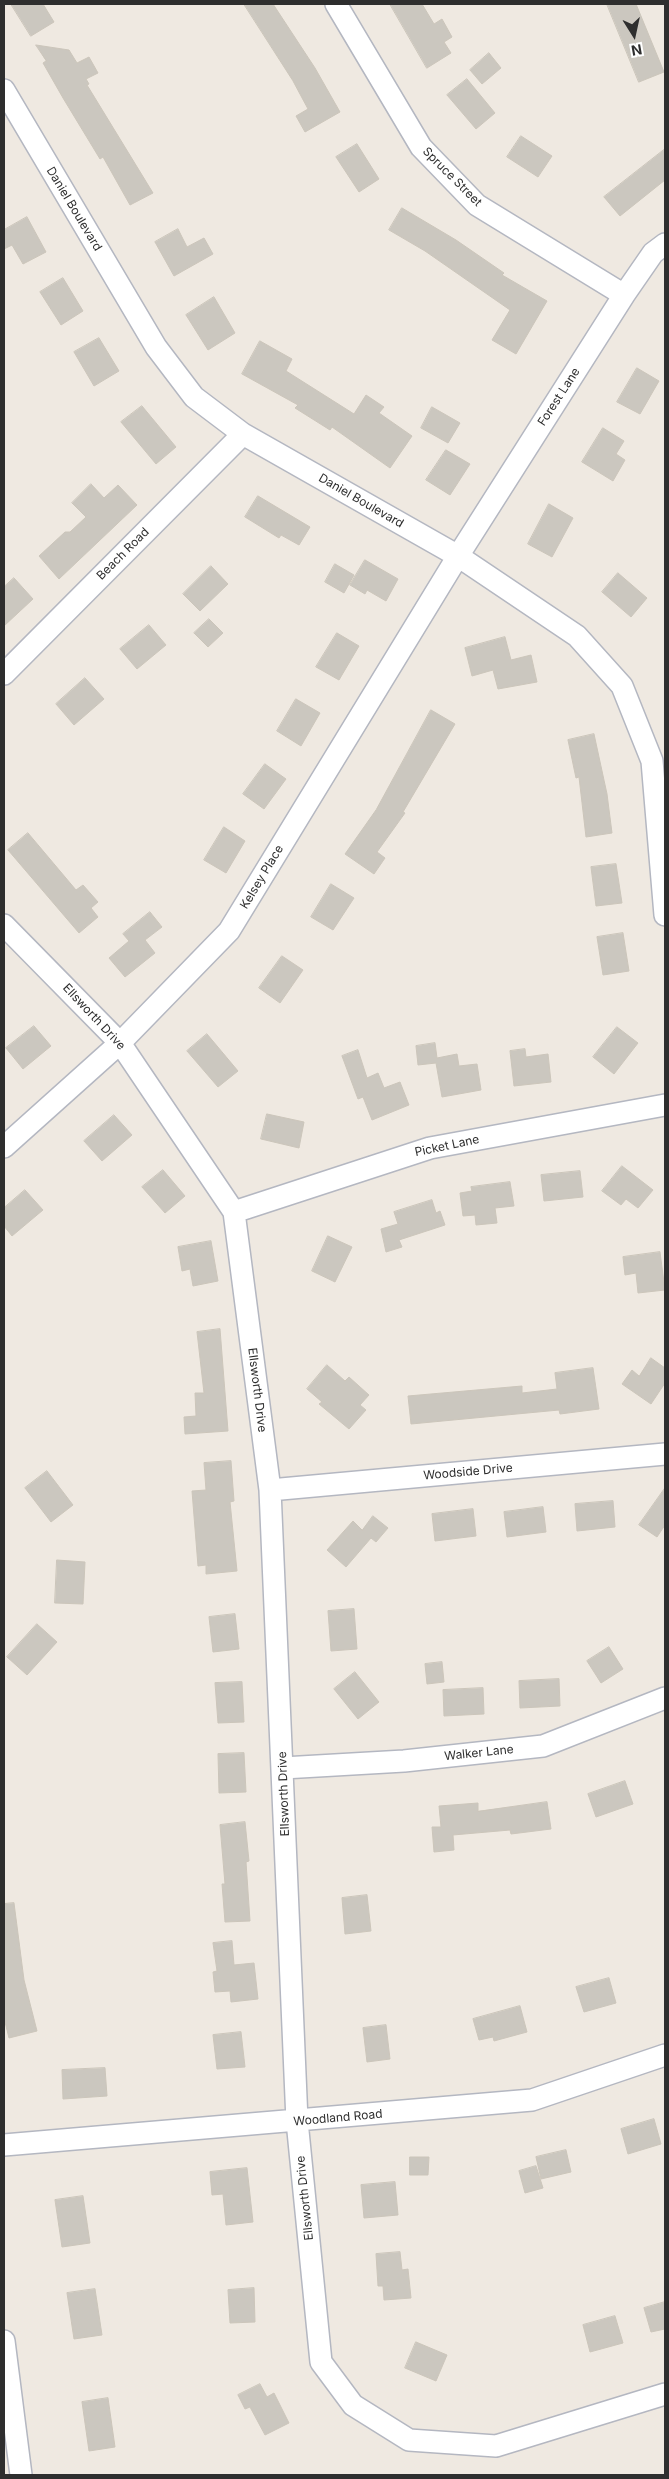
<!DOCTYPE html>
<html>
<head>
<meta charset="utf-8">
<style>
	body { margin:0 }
	#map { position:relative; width:669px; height:2479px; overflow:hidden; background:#efe9e1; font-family:Inter,sans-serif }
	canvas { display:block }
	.frame { position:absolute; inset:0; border:5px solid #2e2e2e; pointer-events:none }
	.north { position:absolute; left:609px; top:10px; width:50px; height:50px; -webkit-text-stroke:4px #fff; paint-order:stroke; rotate:170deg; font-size:14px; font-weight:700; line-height:20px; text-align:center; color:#2e2e2e }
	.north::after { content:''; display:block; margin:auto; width:18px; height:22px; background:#2e2e2e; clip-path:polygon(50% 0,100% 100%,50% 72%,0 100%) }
</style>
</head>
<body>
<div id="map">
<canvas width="669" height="2479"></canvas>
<div class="frame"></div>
<div class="north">N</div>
</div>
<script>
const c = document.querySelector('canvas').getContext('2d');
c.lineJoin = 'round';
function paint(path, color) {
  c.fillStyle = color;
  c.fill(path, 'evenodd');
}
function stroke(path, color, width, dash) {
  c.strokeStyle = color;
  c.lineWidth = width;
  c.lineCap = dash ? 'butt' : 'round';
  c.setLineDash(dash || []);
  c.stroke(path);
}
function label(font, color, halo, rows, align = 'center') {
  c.font = font + ' Inter,sans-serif';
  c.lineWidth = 4;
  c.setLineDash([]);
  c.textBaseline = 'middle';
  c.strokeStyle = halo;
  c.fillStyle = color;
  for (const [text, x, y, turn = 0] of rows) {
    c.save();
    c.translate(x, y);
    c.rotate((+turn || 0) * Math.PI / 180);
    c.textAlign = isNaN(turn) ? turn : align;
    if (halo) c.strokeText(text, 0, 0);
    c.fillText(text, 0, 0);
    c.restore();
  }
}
const building = new Path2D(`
	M11,4H43L54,22L31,36Z
	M244,4H273L315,68L340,112L305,132L296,116L308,109L293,81Z
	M390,4H422L434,24L442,19L452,37L444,42L451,53L427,68Z
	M607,4H636L664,72L639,82Z
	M36,45L69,50L77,63L89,57L98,73L86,79L89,84L87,85L153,193L130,205L103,157L100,159L63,98L43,63L46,61Z
	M489,53L501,68L482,84L470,70Z
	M467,79L495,113L476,129L447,95Z
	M521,136L552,156L538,177L507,157Z
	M357,144L379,179L359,192L336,157Z
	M665,149V180L620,216L604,197Z
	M402,208L456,240L504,273L502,275L547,301L516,354L492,340L510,310L425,251L389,230Z
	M27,217L46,252L23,264L12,245L4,249V230Z
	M178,229L187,247L204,238L213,254L174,276L155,242Z
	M63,278L83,311L61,325L40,292Z
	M214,297L235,333L208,350L186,315Z
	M99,338L119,371L94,386L74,352Z
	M260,341L292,359L286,371L354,414L366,395L384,407L379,413L412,436L390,468L332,427L330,430L295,408L298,405L242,374Z
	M637,368L659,381L640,414L617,402Z
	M142,406L176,447L156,464L121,422Z
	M432,407L460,423L448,443L421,428Z
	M603,428L624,441L616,454L625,460L613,481L582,462Z
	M446,450L470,464L450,495L426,480Z
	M91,484L104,498L118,485L137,505L59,579L39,556L65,532H70L86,517L72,503Z
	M258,496L310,527L299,545L281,535L279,538L245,517Z
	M549,504L573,518L552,557L528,544Z
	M365,560L398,579L386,601L367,590L365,594L350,585Z
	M335,564L354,575L344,593L325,582Z
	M211,566L228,584L200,611L183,594Z
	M618,573L647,598L631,617L602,592Z
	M14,578L33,599L4,626V587Z
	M209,619L223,633L208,647L194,633Z
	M149,625L166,645L137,669L120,649Z
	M337,633L359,646L339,680L316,667Z
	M505,637L511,660L531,655L537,682L498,689L493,670L472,676L465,648Z
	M85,678L104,699L74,725L56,704Z
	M296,699L320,713L301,746L277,731Z
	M431,710L455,724L403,812L405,813L377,852L385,858L374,874L345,854L376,810Z
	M594,734L607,794L612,833L586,837L579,777L576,778L568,740Z
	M265,764L286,779L264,809L243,794Z
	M224,827L245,841L226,873L204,860Z
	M28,833L76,890L83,885L98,902L91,908L98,917L79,933L8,850Z
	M616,864L622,903L596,906L591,867Z
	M331,884L354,898L333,930L311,917Z
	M150,912L162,927L145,940L155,953L125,977L109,958L129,941L123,934Z
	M623,933L629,971L603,975L597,937Z
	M282,956L303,970L280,1003L259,988Z
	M34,1026L51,1046L23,1069L6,1048Z
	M617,1027L638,1043L614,1074L593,1057Z
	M207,1034L238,1071L218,1087L187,1051Z
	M435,1043L437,1058L457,1054L459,1066L477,1064L481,1090L442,1097L436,1063L418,1065L416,1046Z
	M525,1049L526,1057L548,1054L551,1082L514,1086L510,1051Z
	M358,1050L367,1078L378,1073L384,1088L400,1082L409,1105L372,1120L363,1097L358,1099L342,1056Z
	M267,1114L304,1122L299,1148L261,1139Z
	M114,1115L132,1135L102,1161L84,1141Z
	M622,1166L653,1190L638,1208L626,1199L621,1205L602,1191Z
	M163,1170L185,1196L165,1213L142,1187Z
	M580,1171L583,1197L544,1201L541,1175Z
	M510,1182L514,1206L495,1208L497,1223L476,1225L475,1215L463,1216L460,1193L472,1191L471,1187Z
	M25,1190L43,1210L12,1236L4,1226V1208Z
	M432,1200L436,1213L440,1211L445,1225L399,1240L402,1247L386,1252L381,1229L398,1224L394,1212Z
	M328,1236L352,1247L335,1282L312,1271Z
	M211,1241L218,1281L193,1286L190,1269L182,1271L178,1247Z
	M660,1252L665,1290L638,1293L636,1273L625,1275L623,1257Z
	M220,1329L228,1431L185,1434L184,1417L196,1416L195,1393H204L197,1332Z
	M651,1358L665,1368V1383L651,1404L622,1384L632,1370L639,1376Z
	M327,1365L345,1381L349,1377L369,1395L360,1405L366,1410L349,1429L319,1404L322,1402L307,1389Z
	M593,1368L599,1409L560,1414L559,1410L411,1424L408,1396L522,1386V1393L557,1389L555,1373Z
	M231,1461L234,1501L230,1502L237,1571L206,1574V1565L198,1566L192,1491L206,1490L204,1463Z
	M47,1471L73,1505L51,1522L25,1488Z
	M665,1488V1525L657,1537L639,1525Z
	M613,1501L615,1527L577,1531L575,1504Z
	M543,1507L546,1532L507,1537L504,1512Z
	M473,1509L476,1536L435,1541L432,1514Z
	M373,1516L388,1528L376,1542L371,1538L346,1567L327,1550L353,1521L362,1530Z
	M57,1560L85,1562L83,1604L55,1603Z
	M354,1609L357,1649L331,1651L328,1611Z
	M235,1614L239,1649L213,1652L209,1617Z
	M37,1624L57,1642L27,1675L7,1657Z
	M609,1647L623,1669L601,1683L587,1661Z
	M442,1662L444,1682L427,1684L425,1664Z
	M355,1672L379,1702L358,1719L334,1689Z
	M559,1679L560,1706L520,1708L519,1681Z
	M242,1682L244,1722L218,1723L215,1683Z
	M483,1688L484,1714L444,1716L443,1690Z
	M244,1753L246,1792L219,1793L218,1754Z
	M625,1781L633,1804L596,1817L588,1794Z
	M547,1802L551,1829L511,1834L510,1830L453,1835L454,1850L434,1852L432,1827H441L439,1806L478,1803V1811Z
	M245,1822L249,1861L246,1862L250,1921L225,1922L222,1884H225L220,1825Z
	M367,1895L371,1931L345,1934L342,1898Z
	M14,1903L24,1980L37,2031L9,2038L4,2018V1904Z
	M232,1941L234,1965L254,1963L258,1999L231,2002L230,1991L215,1992L213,1972L217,1971L213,1943Z
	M609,1978L616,2003L584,2012L576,1987Z
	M520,2006L527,2032L494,2041L493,2037L479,2040L473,2019Z
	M386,2025L390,2059L367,2062L363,2028Z
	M241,2032L245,2067L217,2069L213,2035Z
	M105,2068L107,2096L63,2099L62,2070Z
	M654,2119L661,2144L628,2154L621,2129Z
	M566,2150L571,2172L541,2179L536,2157Z
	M410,2157H429L428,2175H410Z
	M536,2166L543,2188L525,2193L519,2171Z
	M247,2168L253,2222L226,2225L223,2194L212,2195L210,2172Z
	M395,2182L398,2215L364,2218L361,2185Z
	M83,2196L90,2243L62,2247L55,2200Z
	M400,2252L402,2270L408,2269L411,2298L384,2300L383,2286H378L376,2254Z
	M254,2288L255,2322L230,2323L228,2290Z
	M95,2289L102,2335L74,2339L67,2293Z
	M665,2302V2329L651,2332L644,2308Z
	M615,2316L623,2343L590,2352L583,2325Z
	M416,2342L447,2355L436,2381L405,2368Z
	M260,2384L267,2397L274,2393L289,2423L265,2435L250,2407L245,2409L238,2395Z
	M108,2398L115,2447L89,2451L82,2402Z`);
const minor = new Path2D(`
	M336,4L421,147L477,205L624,295
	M4,90L156,347L194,397L243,434L458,556L577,636L622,686L652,761L665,915
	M4,674L243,434
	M4,925L120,1043L234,1212L270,1490L297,2121L321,2362L353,2405L409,2440L496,2446L665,2394
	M4,1147L120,1043L229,931L458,556L624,295L653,253L665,244
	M234,1212L430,1148L665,1105
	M270,1490L665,1454
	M283,1768L404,1761L543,1746L665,1698
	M4,2145L532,2100L665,2055
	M4,2341L21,2475`);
const streetNames = [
	["Spruce Street",452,177,45],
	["Daniel Boulevard",74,209,59],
	["Forest Lane",559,397,-57],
	["Daniel Boulevard",361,501,30],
	["Beach Road",123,554,-45],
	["Kelsey Place",262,877,-59],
	["Ellsworth Drive",94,1017,47],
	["Picket Lane",447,1146,-12],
	["Ellsworth Drive",257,1390,83],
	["Woodside Drive",468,1472,-5],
	["Walker Lane",479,1753,-6],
	["Ellsworth Drive",284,1794,-92],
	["Woodland Road",338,2118,-5],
	["Ellsworth Drive",305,2198,-96]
];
paint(building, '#cbc7bf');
stroke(building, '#cbc5ba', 1);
stroke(minor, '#b4b7c1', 24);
stroke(minor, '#fff', 21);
label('12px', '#2e2e2e', '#fff', streetNames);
</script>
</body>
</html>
